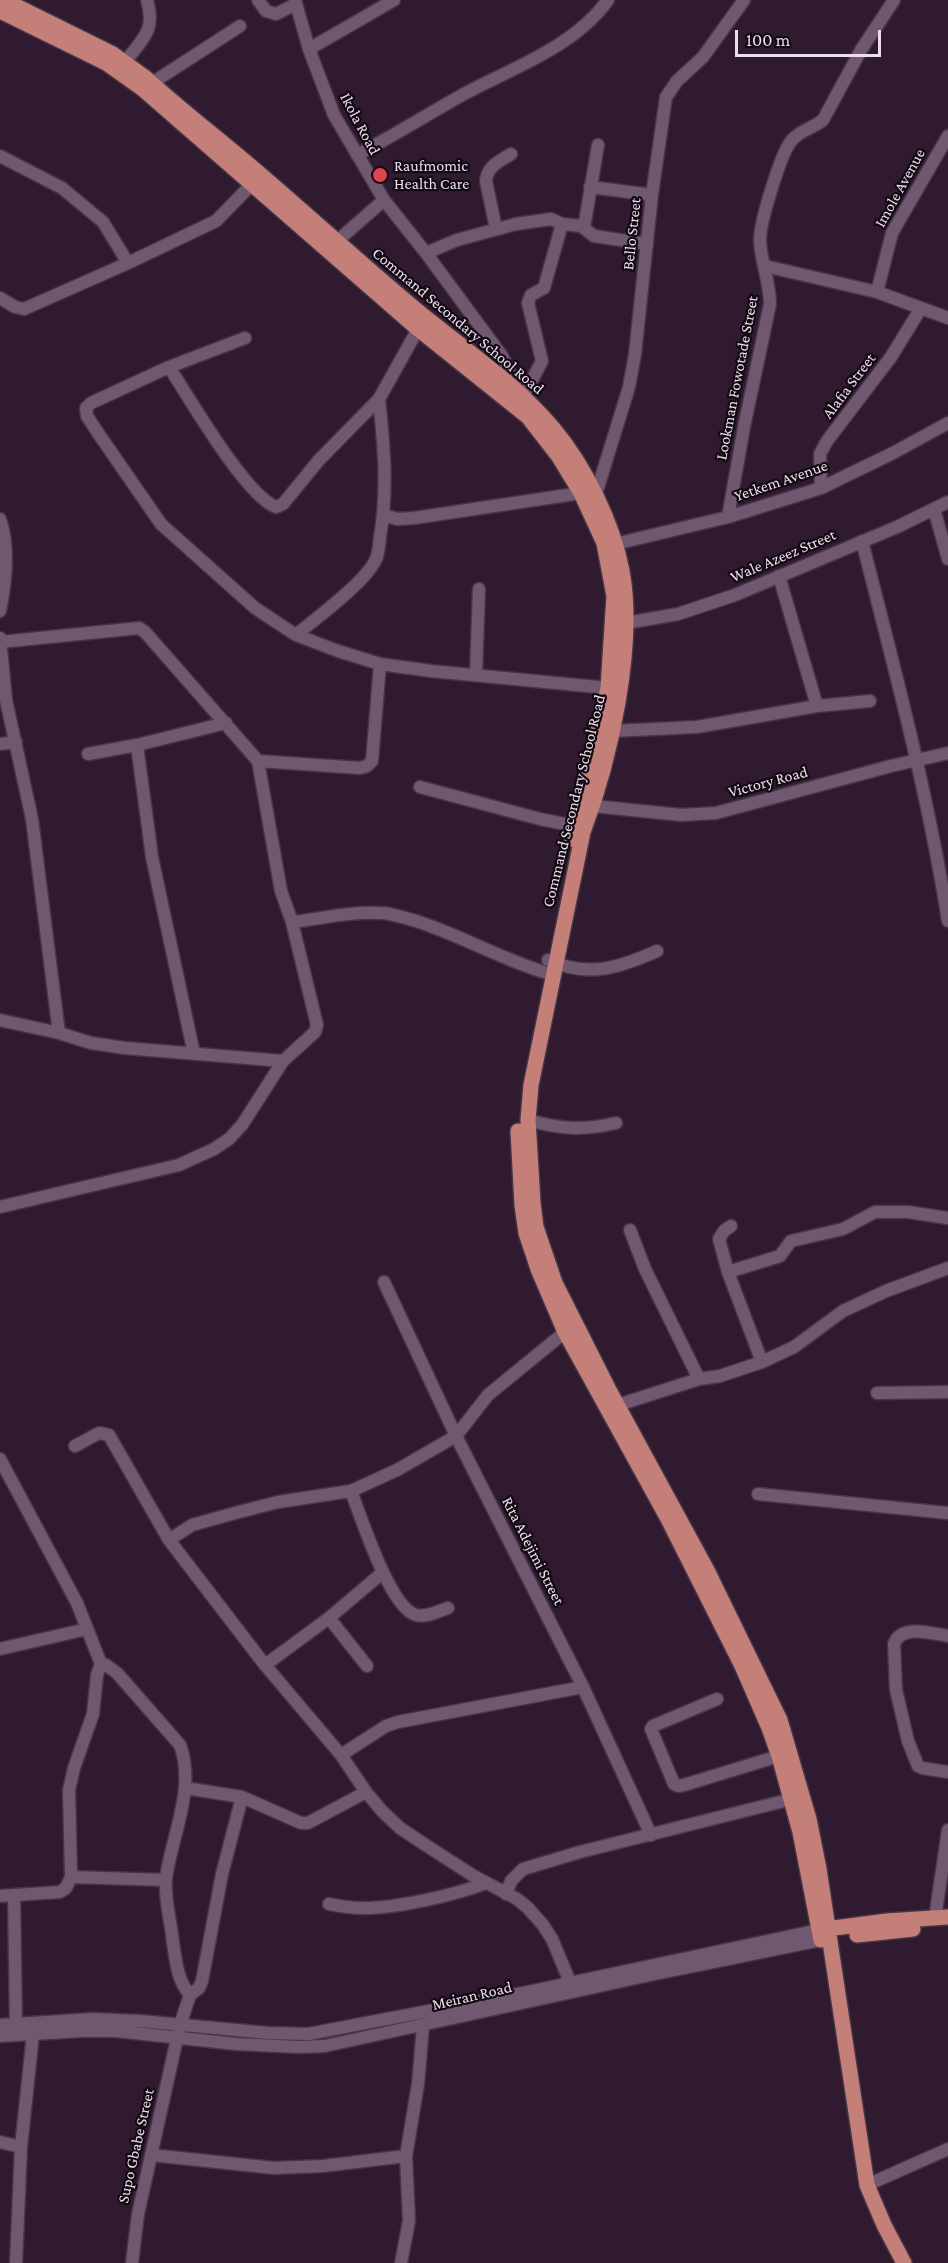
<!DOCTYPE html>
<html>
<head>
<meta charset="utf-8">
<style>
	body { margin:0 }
	#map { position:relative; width:948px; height:2263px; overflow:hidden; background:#301a30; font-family:"Crimson Pro",serif }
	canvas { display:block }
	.scale { position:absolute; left:735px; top:30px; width:146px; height:27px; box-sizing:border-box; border:3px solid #ecdeec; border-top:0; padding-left:8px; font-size:18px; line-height:21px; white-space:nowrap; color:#ecdeec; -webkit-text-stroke:4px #120912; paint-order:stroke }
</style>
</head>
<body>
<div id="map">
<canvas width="948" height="2263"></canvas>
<div class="scale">100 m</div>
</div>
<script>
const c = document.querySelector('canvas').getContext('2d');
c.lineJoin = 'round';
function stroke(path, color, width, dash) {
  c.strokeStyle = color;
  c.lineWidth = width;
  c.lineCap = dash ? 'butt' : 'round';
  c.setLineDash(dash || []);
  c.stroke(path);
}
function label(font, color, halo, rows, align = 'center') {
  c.font = font + ' "Crimson Pro",serif';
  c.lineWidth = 4.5;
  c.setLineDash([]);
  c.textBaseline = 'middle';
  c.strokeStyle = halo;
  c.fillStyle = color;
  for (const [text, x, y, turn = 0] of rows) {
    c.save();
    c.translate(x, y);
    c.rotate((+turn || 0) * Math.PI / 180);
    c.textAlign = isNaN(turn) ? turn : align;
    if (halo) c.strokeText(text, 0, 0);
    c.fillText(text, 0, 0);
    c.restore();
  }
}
const minor = new Path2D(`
	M258,0L266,11L276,14L296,4
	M295,0L309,49L334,115L384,200L336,242
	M309,49L394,0
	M125,62C143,38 156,31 147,0
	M152,83L240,26
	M357,155C393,136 428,114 464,94C514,67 574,47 608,0
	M0,156L62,188L103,222L128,263
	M590,187L652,195
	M384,200L426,253L502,356L519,391
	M581,226L594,236L647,244
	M496,229L486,181C487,166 500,161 511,154
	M426,253L457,240L516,224L551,219L562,224L581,226L585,222L598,145
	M765,266L877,292L948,318
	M877,292L892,233L948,136
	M0,298L15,307L24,309L128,263L216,221L253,183
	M245,338L169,367L91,403L86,408L87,416L98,433L161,524L255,608L296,635L338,651L380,664L431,671L608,688
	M169,367C190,399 245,495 276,507L283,504L319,460L379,399L418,329
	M523,397L542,361L528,303L531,295L544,288L562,224
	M821,488L820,454L827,441L891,357L921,308
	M596,494L629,387L635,354L652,195L666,97L677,81L703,57L744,0
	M934,509L948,559
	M384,515L397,519L414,518L581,493
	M728,517L744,427L770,304C770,282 760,259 760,240C760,222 781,152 792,140C801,130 813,128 823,120L861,50L894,0
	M0,519C10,548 6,582 0,611
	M862,541C894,667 928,793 948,921
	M615,544L728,517L821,488L893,453L948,423
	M626,623L678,614L735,595L897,527L948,502
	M296,635C315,619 367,581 376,559C379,553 379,544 380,537C388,491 384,445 379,399
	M0,638L6,700L32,819L59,1033
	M476,675L479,589
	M817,706L870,701
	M612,731L697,727L817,706L779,576
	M0,744L16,742
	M137,745L152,857L194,1054
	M88,754L137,745L226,723
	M258,761L360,768L367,766L372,761L380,664
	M420,787L540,819L575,826
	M593,806L681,815L716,813L891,766L948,753
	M292,922C320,919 351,911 380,913C392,913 404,918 416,921C463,936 506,962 554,975
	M548,960C588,978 619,968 657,951
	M0,1020L59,1033L91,1043L125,1048L283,1061L315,1032L317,1025L292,922L281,891L258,761L145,632L139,628L0,642
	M528,1120C560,1129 582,1131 616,1123
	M0,1207L179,1165L214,1149L229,1139L242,1125L283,1061
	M731,1226L724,1231L719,1239L728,1272L762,1362
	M630,1230L645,1269L699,1379
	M728,1272L780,1256L791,1241L843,1229L875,1212H908L948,1218
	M384,1282L456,1436L583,1687L651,1835
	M877,1393L948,1392
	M618,1405L699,1379L720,1376L762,1362L794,1347L843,1311L886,1291L948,1268
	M75,1446L99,1433L109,1435L169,1540L265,1665L341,1755L366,1792L382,1811L400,1828L424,1844L472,1875L517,1899L528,1908L543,1925L552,1939L570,1982
	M0,1459L77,1603L101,1664L97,1675L93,1714L74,1768L69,1790L71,1877
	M351,1491C361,1517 390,1608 416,1615C426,1618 438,1611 448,1608
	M758,1494L948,1513
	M169,1540L192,1525L235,1513L278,1502L351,1491L397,1470L456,1436L488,1395L565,1332
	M329,1618L367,1666
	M948,1636C931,1633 901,1624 894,1644L896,1690L908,1741L918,1766L922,1768L948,1772
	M0,1649L87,1629
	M101,1664L106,1665L117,1673L180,1745C196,1788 172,1835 166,1878C164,1898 171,1922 173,1943C176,1961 177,1980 190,1995
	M265,1665L329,1618L382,1573
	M717,1699L653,1726L651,1729L674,1784L678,1786L684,1785L779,1756
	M341,1755L386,1726L398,1722L583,1687
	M185,1788L242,1797
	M506,1894L511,1881L523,1869L580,1852L792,1799
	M14,1895L16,2024
	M0,1896L60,1892L66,1888L71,1877L166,1880
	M329,1904C339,1906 351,1908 361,1908C393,1909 456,1895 486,1883
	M935,1918L948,1830
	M0,2025L92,2019L140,2021L268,2033L308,2034L523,1993L819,1930
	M0,2036L81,2031H116L236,2044L299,2047L325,2046L650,1975L821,1940
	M0,2142L21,2147
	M151,2155L274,2168L323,2166L406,2156
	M867,2185L948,2149
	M16,2263L21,2147L33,2034
	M132,2263L138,2214L180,2025L190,1995L199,1988L202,1981L222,1874L242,1797L301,1823H308L366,1792
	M401,2263L409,2221L406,2156L418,2084L423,2026`);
const major = new Path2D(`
	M4,0L113,54L146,78C183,112 223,142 261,175C312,219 362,264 414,308C460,346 515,383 553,428C585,466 613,523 622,571C636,646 610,761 583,832L531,1085L528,1120L533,1203L536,1227L555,1283L608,1388L707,1570L780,1720L809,1819L819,1869L867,2185L884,2225L904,2263
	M0,11L106,63L144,90L418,329L528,417L559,457L581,493L604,543L614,596L608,688L572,839
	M518,1131L522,1205L526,1233L538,1269L565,1332L668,1519L742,1666L769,1728L779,1756L800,1832L821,1940
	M819,1930L887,1921L948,1917
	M857,1935L913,1929`);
const markers = [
	[380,175,8,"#e0444e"]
];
const streetNames = [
	["Ikola Road",360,124,62],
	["Imole Avenue",900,188,-61],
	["Bello Street",632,234,-84],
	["Command Secondary School Road",458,321,40],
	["Lookman Fowotade Street",737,378,-79],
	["Alafia Street",849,386,-53],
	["Yetkem Avenue",781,481,-19],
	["Wale Azeez Street",783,556,-23],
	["Victory Road",768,782,-15],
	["Command Secondary School Road",574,801,-76],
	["Rita Adejimi Street",533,1551,63],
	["Meiran Road",472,1996,-13],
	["Supo Gbabe Street",136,2146,-77]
];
const poiNames = [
	["Raufmomic",394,166],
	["Health Care",394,184]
];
stroke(minor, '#463547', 15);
stroke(major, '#463547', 18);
stroke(minor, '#715871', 12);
stroke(major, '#c37f78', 15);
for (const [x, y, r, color] of markers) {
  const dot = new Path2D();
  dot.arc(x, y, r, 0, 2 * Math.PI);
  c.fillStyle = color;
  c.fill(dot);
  stroke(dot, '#120912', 2);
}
label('16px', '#ecdeec', '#120912', streetNames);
label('16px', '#ecdeec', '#120912', poiNames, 'left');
</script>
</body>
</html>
